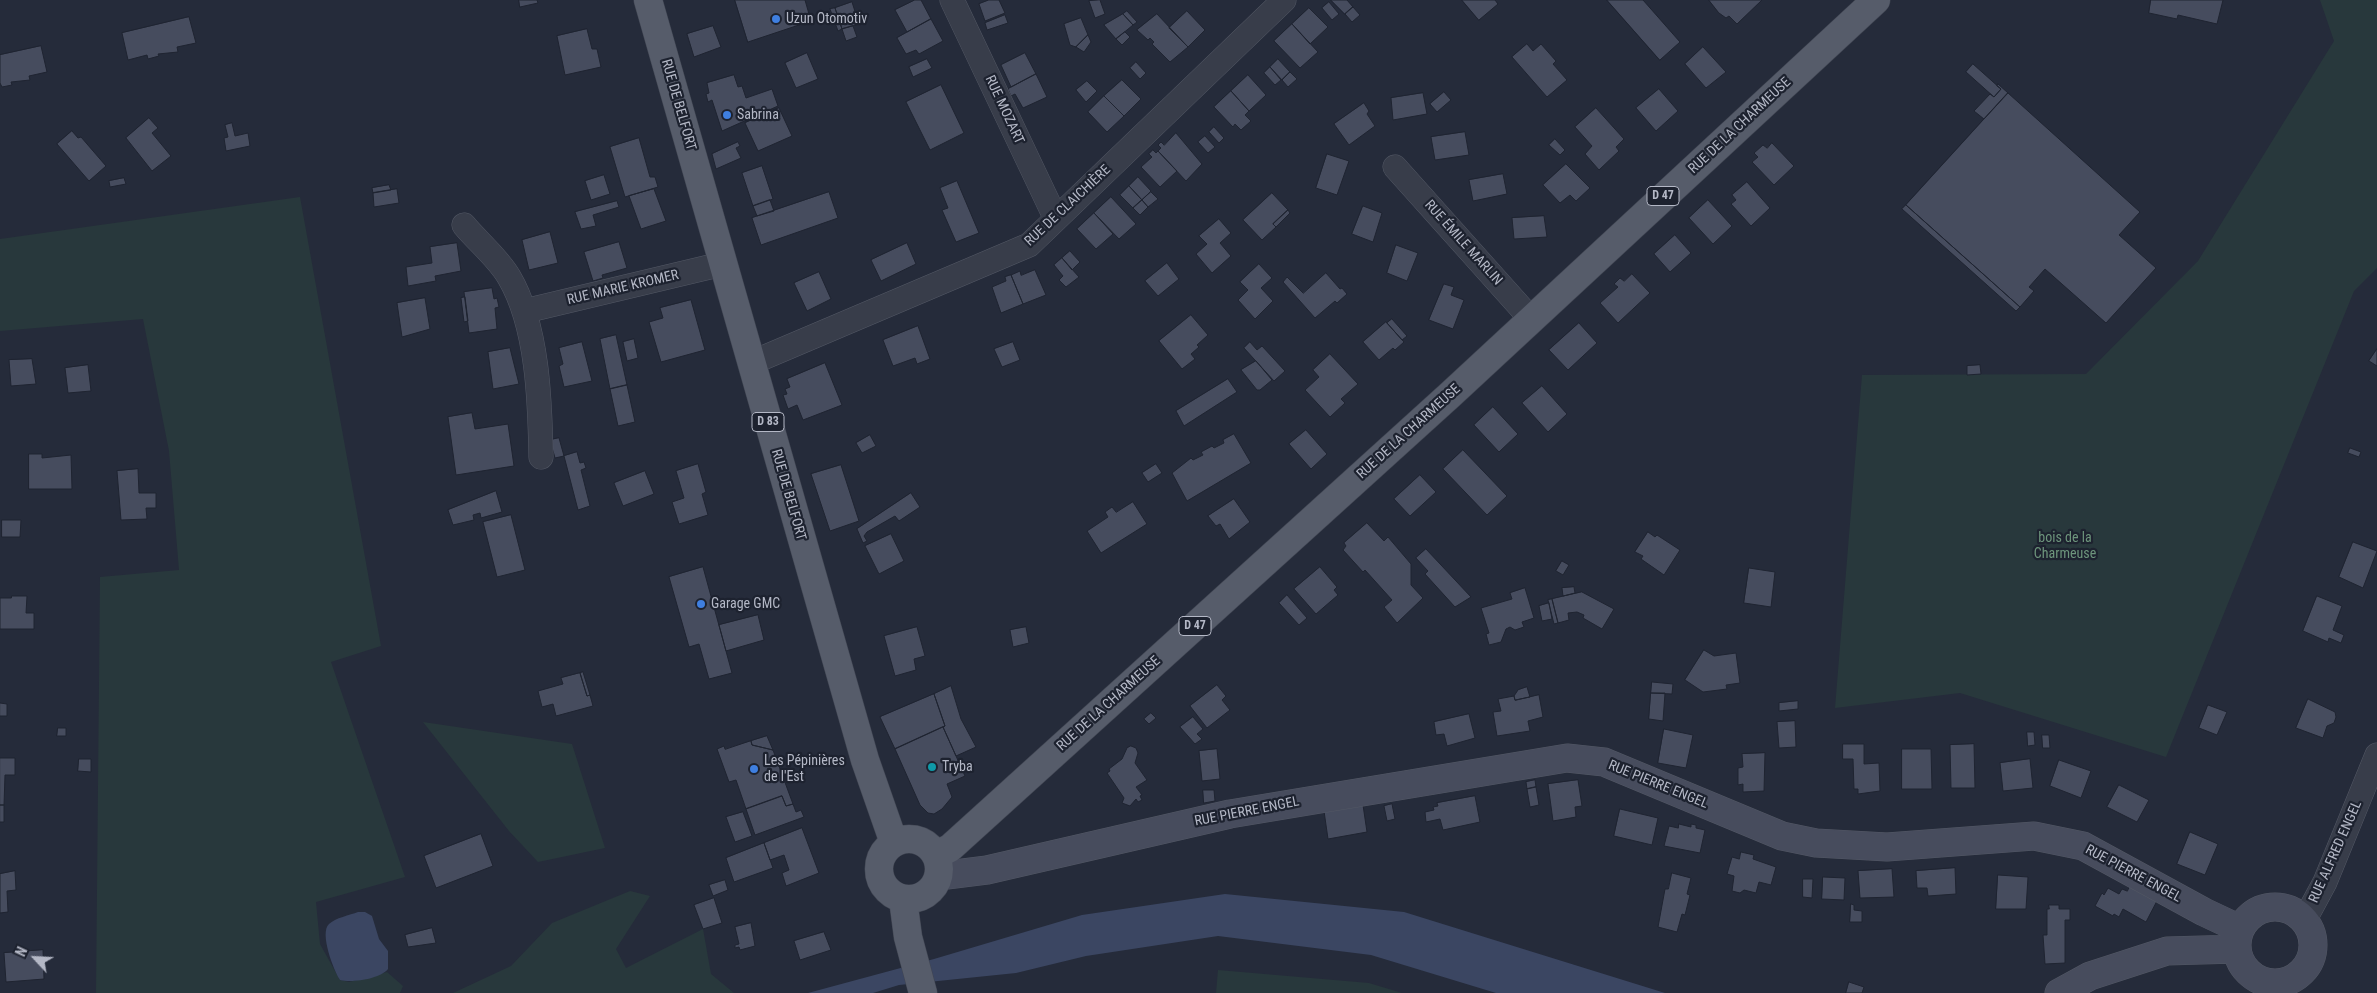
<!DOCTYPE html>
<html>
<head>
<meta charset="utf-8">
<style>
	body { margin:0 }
	#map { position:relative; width:2377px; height:993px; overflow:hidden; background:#252b3a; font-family:"Roboto Condensed",sans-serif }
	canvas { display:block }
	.north { position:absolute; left:10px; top:933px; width:50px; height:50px; -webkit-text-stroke:4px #1d222f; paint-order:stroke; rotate:295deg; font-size:14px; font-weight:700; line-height:20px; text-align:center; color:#b4b8c6 }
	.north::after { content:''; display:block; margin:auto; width:18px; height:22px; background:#b4b8c6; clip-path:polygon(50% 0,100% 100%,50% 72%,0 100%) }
</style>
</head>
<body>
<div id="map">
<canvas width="2377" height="993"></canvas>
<div class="north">N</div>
</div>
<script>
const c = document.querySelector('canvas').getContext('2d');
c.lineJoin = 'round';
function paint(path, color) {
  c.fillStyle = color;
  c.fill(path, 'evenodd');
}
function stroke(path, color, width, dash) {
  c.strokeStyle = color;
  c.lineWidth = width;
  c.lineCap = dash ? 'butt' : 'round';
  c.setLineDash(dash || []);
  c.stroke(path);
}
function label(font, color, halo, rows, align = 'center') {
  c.font = font + ' "Roboto Condensed",sans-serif';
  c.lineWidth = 4.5;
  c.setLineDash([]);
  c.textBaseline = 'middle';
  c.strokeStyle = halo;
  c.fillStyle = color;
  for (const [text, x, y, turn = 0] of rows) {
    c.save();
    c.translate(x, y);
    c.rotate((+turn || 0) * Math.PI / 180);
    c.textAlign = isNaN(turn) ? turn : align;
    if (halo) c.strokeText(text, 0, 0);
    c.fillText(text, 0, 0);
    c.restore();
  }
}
const green = new Path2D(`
	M2320,0H2377V268L2354,291L2166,757L1960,693L1835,708L1862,375L2086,374L2198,261L2334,41Z
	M300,197L381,646L331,662L405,877L316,902L320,944L340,980L349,982L387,972L403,986L400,993H96L100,577L179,570L169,451L143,319L0,331V239Z
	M423,722L572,744L605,848L538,862L509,831Z
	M630,891L650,896L616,949L626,968L703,929L711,974L734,993H453L511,966L552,923Z
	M1218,970L1369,983L1402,993H1216Z`);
const water = new Path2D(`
	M1225,894L1404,912L1665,993H1496L1371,955L1218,936L1086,956L1016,973L899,985L873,993H808L934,959L1082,915Z
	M358,912H365L372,916L379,939L388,951V969C380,979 352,983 340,980C334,971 319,933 329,924C335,918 350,915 358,912Z`);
const building = new Path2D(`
	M519,0H537L538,3L520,7Z
	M735,0H805L811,21L748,42Z
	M915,0H921L931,19L907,32L895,10Z
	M989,0H999L1005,13L985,21L979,4Z
	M1100,0L1105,14L1095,18L1089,1Z
	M1331,0H1347L1353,7L1345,14Z
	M1462,0H1495L1498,4L1479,20Z
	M1607,0H1643L1680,42L1660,60Z
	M1709,0H1762L1737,24L1729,16L1726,18L1719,13Z
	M2151,0H2223L2217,24L2178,15L2177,19L2149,13Z
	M852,2L859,24L842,29L835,8Z
	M1329,2L1339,14L1332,20L1322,8Z
	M1353,7L1360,15L1352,22L1345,14Z
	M835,8L842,29L838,31L830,9Z
	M1309,8L1328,27L1310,44L1292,24Z
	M1127,11L1137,22L1133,25L1123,14Z
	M1187,11L1205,30L1188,47L1169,28Z
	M1123,14L1133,25L1116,39L1104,25Z
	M1157,14L1188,47L1170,62L1152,44L1154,42L1150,38L1148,40L1137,30Z
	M1005,15L1008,23L987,30L985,23Z
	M189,17L196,43L177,47L178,52L158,54L159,56L148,59L147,55L128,60L122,33Z
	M1081,18L1088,35L1076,47L1070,45L1064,24Z
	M931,19L943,41L919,54L916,50L906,54L897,38Z
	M1292,24L1318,52L1300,68L1274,41Z
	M713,26L721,47L694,57L687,34Z
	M853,26L857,37L846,41L842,29Z
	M587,29L592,49H597L601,67L565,75L557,36Z
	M1125,32L1130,37L1122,45L1116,39Z
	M1088,35L1091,42L1084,52L1076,47Z
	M1527,44L1533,51L1541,44L1556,61L1553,64L1567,80L1547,97L1512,57Z
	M41,46L47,72L29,76L30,80L11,82L12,85L2,87L0,83V55Z
	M1703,47L1726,72L1706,88L1685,64Z
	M807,53L818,79L796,88L785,63Z
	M1025,53L1036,74L1011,87L1001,65Z
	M927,59L932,68L913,77L909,67Z
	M1278,59L1290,72L1282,80L1270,67Z
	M1136,62L1146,73L1140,79L1130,68Z
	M1973,64L2001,89L1994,97L1966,72Z
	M1270,67L1281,80L1275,85L1264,73Z
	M1290,72L1297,79L1288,87L1282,80Z
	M1036,74L1047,97L1023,108L1015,94L1011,96L1008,89Z
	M734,75L738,87L742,86L746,98L772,89L778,106L722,131L712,100L708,102L706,94L709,93L707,83Z
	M1248,75L1266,95L1249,111L1231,91Z
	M1122,80L1141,99L1124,116L1104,96Z
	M1087,81L1097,91L1086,102L1076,90Z
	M1998,84L2008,93L1984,119L1974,111L1990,94L1994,97L2001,89L1997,86Z
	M941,85L964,133L930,150L906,102Z
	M1659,89L1678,111L1656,131L1636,108Z
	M1231,91L1249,111L1245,115L1251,121L1241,130L1235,124L1233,127L1214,107Z
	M1444,92L1451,100L1437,112L1430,104Z
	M1423,93L1427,114L1393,120L1391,98Z
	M2008,93L2140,212L2119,235L2156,268L2106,323L2045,269L2029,287L2034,291L2020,307L1906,205Z
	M1104,96L1124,116L1107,132L1088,112Z
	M1364,103L1369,111L1367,114L1375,126L1349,145L1334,124Z
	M779,108L792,136L758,151L745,123Z
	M1596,108L1624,139L1616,147L1619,151L1599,170L1585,154L1592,146L1575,127Z
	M149,118L158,128L152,133L171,156L152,171L126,138Z
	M232,123L235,136L248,133L250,146L226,151L224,138L228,137L225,125Z
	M1214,127L1224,138L1219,143L1209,132Z
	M72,131L78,138L81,137L106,166L89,181L57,144Z
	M1465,132L1469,155L1435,160L1431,137Z
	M1176,133L1202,164L1186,181L1158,151L1161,148L1158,145L1161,142L1164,145Z
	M1205,136L1215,147L1208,153L1198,142Z
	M639,138L650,177H655L658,187L625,197L610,147Z
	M1555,139L1565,150L1560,155L1549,145Z
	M738,142L740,146L736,148L741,158L716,169L712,154Z
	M1772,143L1794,166L1774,185L1752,162L1758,157L1754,153L1763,145L1767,148Z
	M1153,150L1156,153L1158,151L1177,171L1160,187L1141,167L1152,157L1149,154Z
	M1327,154L1349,161L1337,195L1316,188Z
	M1566,164L1590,188L1576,201L1570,195L1560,203L1543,185Z
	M762,166L773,199L753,206L742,173Z
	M1503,174L1507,194L1473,201L1469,180Z
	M604,175L610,194L591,200L585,181Z
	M1138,177L1151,191L1142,200L1129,186Z
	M124,178L126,184L110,187L109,181Z
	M957,181L979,233L956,242L942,210L948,208L940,188Z
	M1747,182L1770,208L1751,226L1731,204L1736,200L1732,195Z
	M389,185L391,190L373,193L372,188Z
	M1129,186L1142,200L1133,208L1120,195Z
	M397,189L399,203L374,207L373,193Z
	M654,189L666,221L641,229L629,196Z
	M829,192L838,218L761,245L752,218Z
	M1151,192L1158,199L1148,207L1142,200Z
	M1272,193L1288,210L1273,224L1276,227L1262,240L1243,220Z
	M1111,197L1136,224L1119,239L1094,213Z
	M770,200L774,211L757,216L753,206Z
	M1142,200L1148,207L1140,215L1133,208Z
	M1708,200L1732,226L1713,244L1689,218Z
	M617,201L619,207L593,215L596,226L581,229L575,212Z
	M1906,205L2020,307L2016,311L1902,209Z
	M1363,206L1382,213L1373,242L1352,234Z
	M1288,210L1290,213L1276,227L1273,224Z
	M1094,213L1113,234L1096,249L1077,229Z
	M1544,216L1547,237L1514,239L1512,218Z
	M1219,219L1231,233L1220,243L1231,256L1212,273L1196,254L1207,244L1199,236Z
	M550,232L558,263L529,270L522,240Z
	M1675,235L1691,253L1670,272L1654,254Z
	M619,242L627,268L602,275L603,278L593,281L584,252Z
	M457,243L461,271L435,276L436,281L408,286L406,267L432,263L430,247Z
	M907,243L916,264L881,281L871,260Z
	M1396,245L1418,253L1407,281L1387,273Z
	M1070,251L1080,262L1072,270L1062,258Z
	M1062,258L1079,277L1066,287L1059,280L1063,276L1054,265Z
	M1167,263L1179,279L1158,296L1145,281Z
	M1259,264L1272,278L1261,288L1273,301L1255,319L1238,300L1248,290L1240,282Z
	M1035,270L1046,295L1023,304L1011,275L1020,271L1021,275Z
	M819,272L831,299L807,311L794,283Z
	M1326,273L1340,289L1342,288L1347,294L1337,303L1335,301L1315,318L1283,282L1287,277L1303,293Z
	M1632,274L1650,293L1618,323L1600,303L1618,287L1614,284L1620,278L1624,281Z
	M1011,275L1023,304L1001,313L992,287L1006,281L1005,277Z
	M1444,284L1454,287L1451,295L1464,300L1453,329L1429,320Z
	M492,288L494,299L497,298L499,307L495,308L497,329L469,333L464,292Z
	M465,297L468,321L464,322L461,298Z
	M425,298L430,329L402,337L397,303Z
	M691,300L705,350L661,362L649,322L663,318L660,308Z
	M1191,315L1208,335L1197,345L1199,347L1191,354L1195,359L1182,369L1159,341Z
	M1392,319L1407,336L1402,340L1387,323Z
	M1386,322L1404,342L1395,350L1393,348L1379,360L1363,342Z
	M1579,323L1597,343L1568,370L1549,350Z
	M918,326L930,359L917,364L915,358L893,366L883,340Z
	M616,335L627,385L610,389L600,339Z
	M634,339L638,358L627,361L623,342Z
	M582,342L592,381L564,387L559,366L563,364L559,348Z
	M1013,342L1020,360L1002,367L994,349Z
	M1250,342L1257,350L1262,346L1285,371L1274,381L1244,348Z
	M510,348L519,384L493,389L488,352Z
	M2377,349V366L2369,361Z
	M1330,354L1358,384L1341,399L1345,403L1330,417L1305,390L1319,377L1313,370Z
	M32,359L36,384L11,386L9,360Z
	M1256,361L1272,380L1260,390H1257L1241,370Z
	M825,363L842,405L803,420L797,405L788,409L783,395L787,394L785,389L790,387L787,379Z
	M88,365L91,391L68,393L65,368Z
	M1980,365L1981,374L1967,375V366Z
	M1228,379L1237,392L1184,426L1176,411Z
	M627,385L635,422L618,426L610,389Z
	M1542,386L1567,414L1548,432L1522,403Z
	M1493,407L1518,434L1499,452L1474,425Z
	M472,413L475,429L508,424L514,466L456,475L448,417Z
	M1306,430L1327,454L1311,469L1289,444Z
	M1234,434L1251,463L1187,501L1172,473L1191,458L1193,460L1203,455L1201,452L1212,446L1214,448L1224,443L1223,440Z
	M870,435L876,446L862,453L856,443Z
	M559,438L564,456L555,458L550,440Z
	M2350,448L2361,452L2359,457L2348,453Z
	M1463,450L1507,496L1487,515L1443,469Z
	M577,452L580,463L584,462L586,468L581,470L590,506L578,510L564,456Z
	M29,454H42V458L71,455L72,489H29Z
	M698,464L706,492L702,494L708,515L679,524L672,502L684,498L676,471Z
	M1156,464L1162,473L1148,482L1142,473Z
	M841,465L859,521L830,531L811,474Z
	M138,469L139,493H156V508H146L147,519L121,520L117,471Z
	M645,471L654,494L623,506L614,483Z
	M1420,475L1436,492L1410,516L1394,499Z
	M496,491L502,512L481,518L480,513L473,515L474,520L453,525L448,510Z
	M911,493L920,507L899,521L895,516L867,532L864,536L867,541L863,543L857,529Z
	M1234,499L1250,522L1229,539L1220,524L1216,526L1208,516Z
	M1133,502L1147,524L1101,553L1087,531L1108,517L1105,512L1112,507L1116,512Z
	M511,515L525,570L497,577L483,522Z
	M2,520H21L20,537H2Z
	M1367,523L1384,541L1388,537L1411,564V585L1423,598L1397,623L1384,607L1392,600L1365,570L1363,572L1343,550L1346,546L1344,543Z
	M1648,532L1655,537L1657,535L1680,550L1664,575L1641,559L1643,556L1635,552Z
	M891,534L904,561L879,574L865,546Z
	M2353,542L2377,551L2363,588L2339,577Z
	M1426,549L1471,597L1455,607L1425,574L1428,571L1416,558Z
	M1562,561L1569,565L1563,575L1556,571Z
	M703,567L732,673L709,679L699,644L689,647L669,577Z
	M1320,567L1337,587L1334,590L1338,595L1316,614L1294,589Z
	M1749,568L1775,572L1771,607L1744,603Z
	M1574,587L1575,593L1563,596L1562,588Z
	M1525,588L1534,618L1522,622L1524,627L1515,630L1510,627L1506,629L1501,642L1489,645L1486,634L1489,633L1481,608L1512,599L1510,593Z
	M1582,592L1614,609L1602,629L1583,618L1584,615L1577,612L1568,613L1569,620L1558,623L1552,599Z
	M1287,595L1307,618L1299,625L1279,603Z
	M12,596H27L26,613H34V629H0V598H11Z
	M2317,596L2342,606L2333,630L2344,635L2341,643L2329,638L2328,642L2303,631Z
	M1552,599L1558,623L1554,624L1548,600Z
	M1549,603L1552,619L1542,621L1539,606Z
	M758,615L764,640L726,651L719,625Z
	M917,627L925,656L914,659L916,670L895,676L884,636Z
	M1026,627L1029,643L1013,647L1010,630Z
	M1704,650L1714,656L1736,653L1740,683L1726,685L1727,689L1703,692L1685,680Z
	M583,672L590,695L587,696L580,673Z
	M580,673L587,696L590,695L593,706L556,716L553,704L542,707L538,691L563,684L561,678Z
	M1652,682L1673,684L1672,694L1651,693Z
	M1217,685L1226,696L1222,700L1230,710L1207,728L1190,706Z
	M951,686L961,719L976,747L956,756L943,727L945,726L934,694Z
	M1527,687L1530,697L1515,700L1514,696L1518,690Z
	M1651,693H1665L1663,721L1649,719Z
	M934,694L945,726L895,749L880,717Z
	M1539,695L1543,717L1528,721L1530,731L1497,736L1493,712L1501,711L1498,699L1514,696L1515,700Z
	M2308,699L2335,712L2336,717L2334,723L2327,726L2323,738L2296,728Z
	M1798,701V709L1779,711V703Z
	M0,703L7,704V716H0Z
	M2208,705L2227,712L2217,735L2199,728Z
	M1151,713L1156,718L1149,724L1144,719Z
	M1469,714L1475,738L1447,746L1444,734L1436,735L1434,722Z
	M1193,717L1203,729L1197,734L1202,739L1195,744L1180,727Z
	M1795,721L1796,747L1779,748L1777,722Z
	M943,727L965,776L947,784L952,797L942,809L934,814L928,813L920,805L895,749Z
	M58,728H66V736H57Z
	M1664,729L1693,735L1686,768L1658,763Z
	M2027,732H2034L2035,745L2028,746Z
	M2042,735H2049L2050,748H2043Z
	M767,736L773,750L752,745L751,741Z
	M751,741L752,745L773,750L793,804L786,806L782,796L746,809L736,780L729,782L717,749L724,746L725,749Z
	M1843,744H1864V764L1879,763L1880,791L1858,794V789H1854L1853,759H1843Z
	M1974,744L1975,788H1951L1950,745Z
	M1131,746L1136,748L1138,753L1135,763L1147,780L1136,787L1142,795L1140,796L1142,800L1138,802L1136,799L1130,806L1122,803L1124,798L1107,773L1110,771L1109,769L1122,759L1127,748Z
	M1217,749L1220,779L1202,781L1199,751Z
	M1902,749H1931L1932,789H1902Z
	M1765,753L1764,791L1743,792V784L1738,785V768L1743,767L1742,754Z
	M0,758H15V775H5L4,805H0Z
	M79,759H91V772L78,771Z
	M2030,759L2033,788L2003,791L2000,763Z
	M2059,760L2091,771L2081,798L2050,786Z
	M1535,780L1536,787L1527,789L1526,782Z
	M1578,780L1582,806L1575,807L1576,817L1553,821L1548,784Z
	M2119,785L2149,800L2137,822L2107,807Z
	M1536,787L1539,805L1530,807L1527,789Z
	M1203,790H1214L1215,801L1204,803Z
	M782,796L786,806L793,804L796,812L801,810L804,817L755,835L746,809Z
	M1475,796L1480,822L1443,830L1440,819L1426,822L1425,812L1434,810L1433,807L1438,806L1437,803Z
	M1392,804L1395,819L1387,821L1384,806Z
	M0,805H4V822H0Z
	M1363,805L1367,832L1328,839L1324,811Z
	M1620,809L1658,818L1652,845L1614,836Z
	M743,812L752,836L735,842L726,817Z
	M1679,824L1691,827V824L1696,825V828L1705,830L1700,853L1664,846L1669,826L1678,828Z
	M802,828L819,873L786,886L782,873L789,870L784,855L770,860L764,843Z
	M2190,832L2218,844L2205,875L2177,864Z
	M481,834L493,866L436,888L424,856Z
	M764,843L773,868L734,882L726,858Z
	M1741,852L1754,855L1753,859L1776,867L1771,885L1759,882L1756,893L1744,890L1740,893L1732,891L1734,876L1727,874L1732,857L1739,859Z
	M1955,868L1956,894L1928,896L1927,888H1917L1916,871Z
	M1892,869L1894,897L1860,898L1858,871Z
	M15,871L16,890L7,891L8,912L0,913V874Z
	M1672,873L1691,878L1687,894L1690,895L1685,915L1682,914L1677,932L1658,927L1665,889H1668Z
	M1998,875L2028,877L2026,909H1996Z
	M1823,877L1845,878L1844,900L1822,899Z
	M1803,879H1813L1812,898L1803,897Z
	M725,880L728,890L713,896L709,885Z
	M2131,884L2158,899L2146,922L2123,909L2119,917L2114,914L2113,916L2095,906L2102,893L2104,895L2108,888L2119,894L2122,889L2127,891Z
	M714,898L722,923L703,929L694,905Z
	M1851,904L1854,905V910L1862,911V922H1850Z
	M2049,905H2059V909H2070V920H2065V963L2045,964L2043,935H2047V909H2049Z
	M751,923L755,946L740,950L739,947L735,948V945L739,944L735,927Z
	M432,928L436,943L408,947L405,935Z
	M824,932L831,950L800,960L794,941Z
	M43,950L44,979L6,982L4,953Z
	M1849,982L1864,987L1862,993H1846Z`);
const street = new Path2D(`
	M952,0L1056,219
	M1395,167L1531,319
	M464,225C478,242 498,258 509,277C538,326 540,402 541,457
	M525,311L722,264
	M751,363L1029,245L1284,0
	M2304,921L2325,882L2377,755`);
const secondary = new Path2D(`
	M939,876L987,870L1230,814L1567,758L1604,762L1782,836L1816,843L1887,847L2034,836L2083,846L2204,912L2240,929
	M2237 945a38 38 0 1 1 76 0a38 38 0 1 1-76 0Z
	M2059,993L2090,976L2167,951L2237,949`);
const primary = new Path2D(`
	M648,0L865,760L894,843
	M879 869a30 30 0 1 1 60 0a30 30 0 1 1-60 0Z
	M936,855L950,848L1451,394L1876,0
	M903,899L908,937L923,993`);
const markers = [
	[776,19,5,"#3f7fe0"],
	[727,115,5,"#3f7fe0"],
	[701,604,5,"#3f7fe0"],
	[932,767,5,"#0f9aa8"],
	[754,769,5,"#3f7fe0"]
];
const shields = [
	[1663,196,32],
	[768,422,32],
	[1195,626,32]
];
const shieldNames = [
	["D 47",1663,196],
	["D 83",768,422],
	["D 47",1195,626]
];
const poiNames = [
	["Uzun Otomotiv",786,19],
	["Sabrina",737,115],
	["Garage GMC",711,604],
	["Les Pépinières",764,761],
	["de l'Est",764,777],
	["Tryba",942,767]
];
const streetNames = [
	["RUE DE BELFORT",678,105,74],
	["RUE MOZART",1004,110,65],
	["RUE DE LA CHARMEUSE",1740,126,-43],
	["RUE DE CLAICHIÈRE",1068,206,-43],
	["RUE ÉMILE MARLIN",1463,243,48],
	["RUE MARIE KROMER",623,288,-13],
	["RUE DE LA CHARMEUSE",1409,432,-42],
	["RUE DE BELFORT",788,495,74],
	["RUE DE LA CHARMEUSE",1109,704,-42],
	["RUE PIERRE ENGEL",1658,785,22],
	["RUE PIERRE ENGEL",1247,812,-11],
	["RUE ALFRED ENGEL",2336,852,-66],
	["RUE PIERRE ENGEL",2133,874,28]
];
const parkNames = [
	["bois de la",2065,538],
	["Charmeuse",2065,554]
];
paint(green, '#28383c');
paint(water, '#3b4662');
paint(building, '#464c5e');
stroke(building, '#1f2431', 1);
stroke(street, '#535865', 25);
stroke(secondary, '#535865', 29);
stroke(primary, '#414653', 29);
stroke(street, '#383d4a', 24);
stroke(secondary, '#474c5d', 28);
stroke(primary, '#565c6a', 28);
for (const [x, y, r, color] of markers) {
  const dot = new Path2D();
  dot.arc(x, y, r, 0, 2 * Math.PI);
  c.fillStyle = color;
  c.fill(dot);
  stroke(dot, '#1d222f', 2);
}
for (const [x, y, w] of shields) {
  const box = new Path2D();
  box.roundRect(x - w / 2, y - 9.5, w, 19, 4);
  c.fillStyle = '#1d222f';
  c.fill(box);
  stroke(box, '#b4b8c6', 1);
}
label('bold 12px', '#b4b8c6', null, shieldNames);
label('14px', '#b4b8c6', '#1d222f', poiNames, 'left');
label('14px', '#b4b8c6', '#1d222f', streetNames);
label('14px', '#6d957c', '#1d222f', parkNames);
</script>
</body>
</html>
